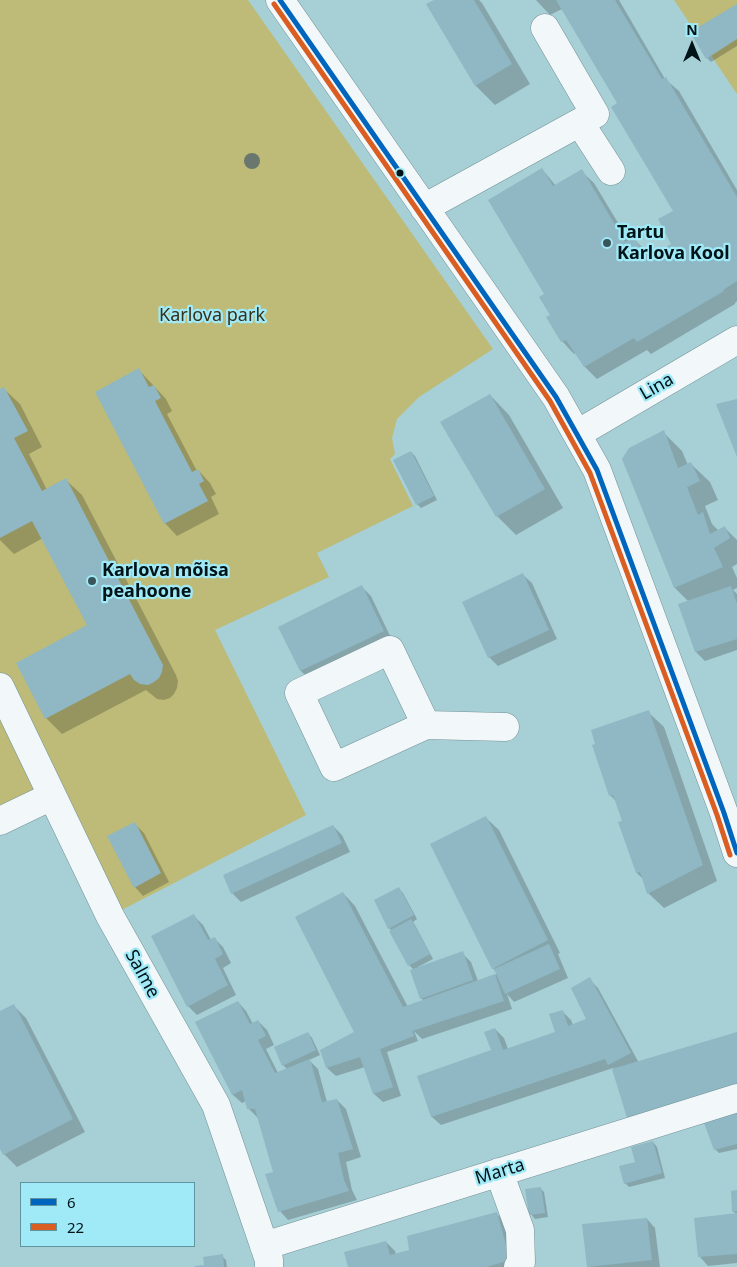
<!DOCTYPE html>
<html>
<head>
<meta charset="utf-8">
<style>
	body { margin:0 }
	#map { position:relative; width:737px; height:1267px; overflow:hidden; background:#a7cfd6; font-family:"Noto Sans",sans-serif }
	canvas { display:block }
	.legend { position:absolute; left:20px; top:1182px; width:175px; height:65px; box-sizing:border-box; background:#a0e9f7; border:1px solid #60949e; margin:0; padding:6px 9px; list-style:none; font-size:15px; color:#001418 }
	.legend li { display:flex; align-items:center; gap:10px; height:25px }
	.legend b { width:25px; border:1px solid #60949e }
	.north { position:absolute; left:667px; top:20px; width:50px; height:50px; -webkit-text-stroke:4px #a0e9f7; paint-order:stroke; rotate:0deg; font-size:14px; font-weight:700; line-height:20px; text-align:center; color:#001418 }
	.north::after { content:''; display:block; margin:auto; width:18px; height:22px; background:#001418; clip-path:polygon(50% 0,100% 100%,50% 72%,0 100%) }
</style>
</head>
<body>
<div id="map">
<canvas width="737" height="1267"></canvas>
<ul class="legend">
<li><b style="height:6px;background:#0065bd"></b>6</li>
<li><b style="height:6px;background:#da5d21"></b>22</li>
</ul>
<div class="north">N</div>
</div>
<script>
const c = document.querySelector('canvas').getContext('2d');
c.lineJoin = 'round';
function paint(path, color) {
  c.fillStyle = color;
  c.fill(path, 'evenodd');
}
function stroke(path, color, width, dash) {
  c.strokeStyle = color;
  c.lineWidth = width;
  c.lineCap = dash ? 'butt' : 'round';
  c.setLineDash(dash || []);
  c.stroke(path);
}
function label(font, color, halo, rows, align = 'center') {
  c.font = font + ' "Noto Sans",sans-serif';
  c.lineWidth = 4.5;
  c.setLineDash([]);
  c.textBaseline = 'middle';
  c.strokeStyle = halo;
  c.fillStyle = color;
  for (const [text, x, y, turn = 0] of rows) {
    c.save();
    c.translate(x, y);
    c.rotate((+turn || 0) * Math.PI / 180);
    c.textAlign = isNaN(turn) ? turn : align;
    if (halo) c.strokeText(text, 0, 0);
    c.fillText(text, 0, 0);
    c.restore();
  }
}
const green = new Path2D(`
	M0,0H248L493,349L419,397L397,419L392,438L395,454L390,459L413,506L317,553L329,577L215,630L306,815L110,916L52,797L0,821Z
	M674,0H737V94Z`);
const shadow = new Path2D(`
	M436,0H479L482,3L530,84L495,105L476,86Z
	M536,0H619L665,79L679,91L737,190V301L735,303V304L651,354L647,350L597,379L585,367L576,353L574,354L562,341L551,315L545,294L542,169L556,186L581,171L594,183L629,241L634,239L646,251L650,258L673,245L675,211L619,103L562,9L550,15Z
	M737,5V46L711,62L707,58Z
	M139,370L166,399L172,411L167,414L197,471L198,470L210,483L216,494L211,497L219,514L177,536L165,523Z
	M4,389L20,404L42,447L29,454L47,490L66,480L82,495L176,675L178,681L177,688L174,694L170,698L164,700L157,699L146,690L62,734L46,718L88,626L43,538L14,554L0,540V391Z
	M490,395L509,415L563,508L516,535L497,516Z
	M663,432L682,451L688,465L690,463L710,482L718,500L705,506L712,524L719,531L725,528L737,540V564L732,567L737,578V588L733,590L737,594V650L705,661L696,652L680,605L689,602L675,588Z
	M411,452L415,456L437,500L421,508L417,504Z
	M523,575L532,583L557,639L498,666L489,657Z
	M362,587L371,596L392,640L310,680L301,671L280,628Z
	M648,712L664,727L717,881L664,908L648,893L643,879L637,873L624,822L617,802L610,795Z
	M486,818L499,830L560,953L558,954L568,978L514,1002L507,994L512,1009L422,1039L414,1031L418,1041L387,1052L401,1096L383,1102L374,1094L365,1067L336,1076L327,1068L356,1032L343,893L355,906L408,1007L424,1001L421,998L414,970L409,965L392,931L389,928L399,889L403,893L417,919L413,922L415,925L433,959L418,967L419,968L462,953L471,962L478,981L497,974L493,968Z
	M135,824L144,833L169,882L143,896L135,887Z
	M333,826L342,835L350,852L241,902L232,893L224,876Z
	M194,916L203,925L211,940L214,938L223,947L231,963L223,968L236,995L197,1015L188,1006Z
	M589,979L598,988L639,1063L737,1033V1149L719,1153L715,1149L706,1123L648,1140L615,1070L613,1068L441,1125L432,1117L419,1076L492,1051L495,1029L504,1038L508,1049L557,1033L562,1011L571,1020L573,1025L587,1019Z
	M238,1002L246,1011L253,1024L258,1021L267,1030L274,1045L266,1049L278,1073L288,1070L283,1065L308,1033L312,1038L320,1055L309,1060L318,1069L327,1102L337,1100L346,1109L361,1157L346,1162L352,1190L357,1200L288,1220L280,1211L275,1173L258,1118L249,1109L246,1101L242,1103L233,1095L197,1023Z
	M14,1006L26,1018L85,1132L17,1167L4,1154L0,1146V1013Z
	M653,1142L657,1147L665,1178L629,1187L625,1183L637,1163Z
	M540,1188L544,1192L548,1217L535,1219L531,1214Z
	M737,1192V1263L708,1266L700,1257L737,1215L733,1211Z
	M497,1214L505,1222L518,1267H349L386,1242L395,1251L396,1255L411,1251Z
	M647,1219L655,1228L660,1267H589L588,1266Z
	M222,1256L226,1260L227,1267H194L206,1266Z`);
const building = new Path2D(`
	M434,0H474L512,64L475,86L426,4Z
	M556,0H615L662,79L666,77L737,197V281L723,290L724,291L637,342L634,338L584,367L566,340L561,342L546,317L550,315L539,297L544,294L488,200L542,168L553,186L582,169L625,242L634,237L647,259L671,244L658,219L673,211L611,107L617,103Z
	M737,4V39L706,59L690,32Z
	M139,368L149,387L154,385L161,398L155,401L192,472L198,469L204,481L199,484L208,501L164,524L95,392Z
	M4,387L28,431L14,438L42,491L66,478L163,665L162,672L159,678L154,682L148,685L140,684L134,680L130,674L45,719L16,663L87,625L32,521L0,538V389Z
	M490,394L545,489L496,517L440,422Z
	M737,399V457L716,404Z
	M664,430L678,468L691,462L700,481L687,487L698,515L703,512L710,534L725,526L730,538L714,548L723,567L674,588L622,459L629,448Z
	M411,451L434,496L416,505L393,460Z
	M523,573L549,630L488,658L462,602Z
	M362,585L384,631L300,671L278,627Z
	M731,586L737,604V639L695,652L678,604Z
	M649,710L703,865L647,894L640,872L636,873L618,822L622,821L613,795L609,796L592,745L595,744L591,730Z
	M486,816L548,940L492,969L430,844Z
	M135,822L161,873L134,888L107,836Z
	M333,825L342,843L231,894L223,875Z
	M399,887L414,915L388,929L374,900Z
	M343,892L403,1007L495,974L504,1001L412,1031L414,1036L380,1049L393,1087L373,1094L360,1057L326,1068L320,1050L354,1032L295,917Z
	M194,914L208,940L215,937L223,954L215,959L228,985L187,1007L151,936Z
	M411,919L430,954L408,966L389,931Z
	M549,944L560,969L505,994L494,969Z
	M463,951L473,980L420,999L410,970Z
	M590,977L631,1053L608,1065L605,1059L431,1117L417,1076L491,1050L484,1032L495,1028L503,1050L555,1032L549,1014L563,1010L568,1026L586,1019L571,988Z
	M238,1001L250,1024L258,1020L266,1036L258,1040L275,1073L310,1059L322,1102L337,1099L353,1149L338,1153L344,1180L349,1191L278,1212L265,1174L273,1172L255,1109H247L242,1090L232,1095L195,1022Z
	M14,1004L73,1119L3,1155L0,1149V1011Z
	M308,1032L316,1050L282,1066L274,1047Z
	M737,1032V1089L628,1121L612,1069Z
	M737,1111V1144L714,1150L704,1123Z
	M653,1141L662,1173L624,1184L619,1166L635,1162L631,1147Z
	M541,1187L545,1213L529,1215L525,1189Z
	M737,1190V1211L732,1212L731,1191Z
	M497,1212L510,1260L486,1267H348L344,1252L386,1241L390,1255L409,1250L407,1236Z
	M737,1213V1254L698,1257L694,1218Z
	M647,1218L652,1260L587,1267L582,1224Z
	M223,1254L224,1267H195V1266L204,1265L203,1257Z`);
const minor = new Path2D(`
	M280,0L556,397L597,470L724,813L737,853
	M580,123L611,171
	M424,208L595,114L545,28
	M577,434L737,340
	M0,687L110,916L216,1105L269,1260V1267
	M426,725L390,650L299,693L334,767L426,725L505,727
	M0,821L52,796
	M499,1172L520,1230L521,1262L518,1267
	M264,1246L737,1098`);
const bus1 = new Path2D(`
	M280,0L556,397L597,470L724,813L737,853`);
const bus2 = new Path2D(`
	M274,4L550,401L590,473L717,815L730,855`);
const trees = [
	[252,161]
];
const markers = [
	[400,173,4.5,"#001418"],
	[607,243,5,"#3a555a"],
	[92,581,5,"#3a555a"]
];
const poiNames = [
	["Tartu",617,233],
	["Karlova Kool",617,254],
	["Karlova mõisa",102,571],
	["peahoone",102,592]
];
const parkNames = [
	["Karlova park",212,316]
];
const streetNames = [
	["Lina",657,387,-30],
	["Salme",142,974,61],
	["Marta",500,1172,-17]
];
paint(green, '#bdbb77');
paint(shadow, '#0003');
paint(building, '#8fb8c4');
stroke(minor, '#729297', 29);
stroke(minor, '#f2f8f9', 28);
stroke(bus1, '#0065bd', 5);
stroke(bus2, '#da5d21', 5);
c.fillStyle = '#69776e';
for (const [x, y] of trees) {
  c.beginPath();
  c.arc(x, y, 8, 0, 2 * Math.PI);
  c.fill();
}
for (const [x, y, r, color] of markers) {
  const dot = new Path2D();
  dot.arc(x, y, r, 0, 2 * Math.PI);
  c.fillStyle = color;
  c.fill(dot);
  stroke(dot, '#a0e9f7', 2);
}
label('bold 18px', '#001418', '#a0e9f7', poiNames, 'left');
label('18px', '#372f18', '#a0e9f7', parkNames);
label('18px', '#001418', '#a0e9f7', streetNames);
</script>
</body>
</html>
